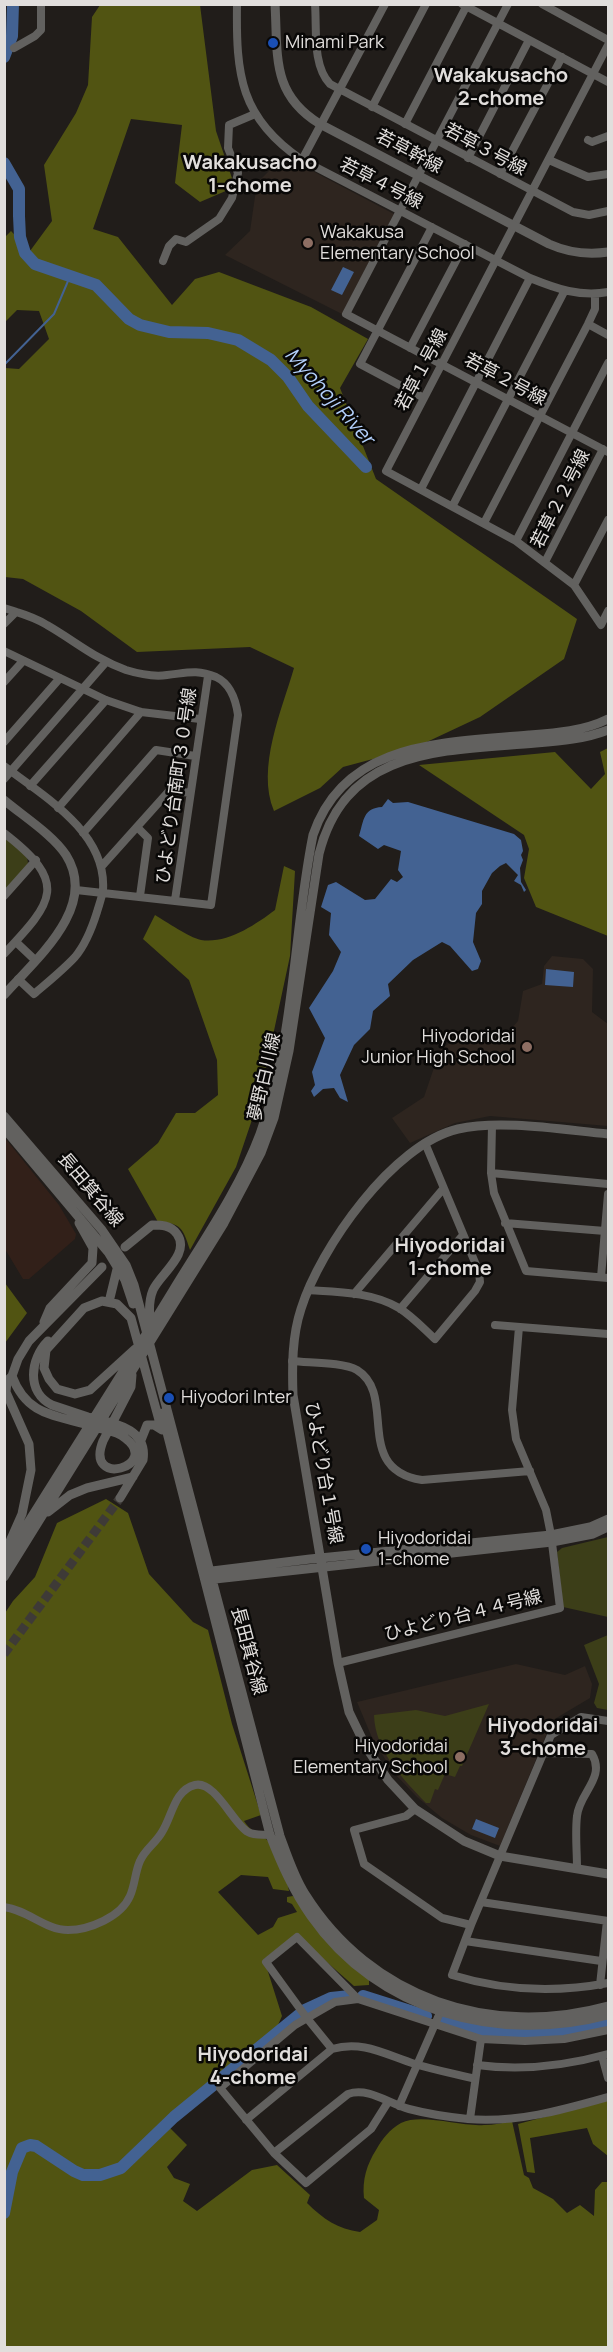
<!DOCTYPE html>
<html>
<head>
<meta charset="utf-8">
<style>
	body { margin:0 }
	#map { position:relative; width:613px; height:2352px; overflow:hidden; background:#211d1a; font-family:Manrope,sans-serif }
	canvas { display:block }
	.frame { position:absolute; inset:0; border:6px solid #e1dedc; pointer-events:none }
</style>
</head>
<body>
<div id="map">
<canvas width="613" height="2352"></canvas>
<div class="frame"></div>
</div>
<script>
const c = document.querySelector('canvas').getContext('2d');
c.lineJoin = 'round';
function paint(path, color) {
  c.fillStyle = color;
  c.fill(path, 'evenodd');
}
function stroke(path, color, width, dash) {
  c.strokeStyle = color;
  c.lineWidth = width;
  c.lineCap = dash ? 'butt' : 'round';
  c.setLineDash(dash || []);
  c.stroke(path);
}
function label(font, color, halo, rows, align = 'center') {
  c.font = font + ' Manrope,"Noto Sans JP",sans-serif';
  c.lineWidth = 5;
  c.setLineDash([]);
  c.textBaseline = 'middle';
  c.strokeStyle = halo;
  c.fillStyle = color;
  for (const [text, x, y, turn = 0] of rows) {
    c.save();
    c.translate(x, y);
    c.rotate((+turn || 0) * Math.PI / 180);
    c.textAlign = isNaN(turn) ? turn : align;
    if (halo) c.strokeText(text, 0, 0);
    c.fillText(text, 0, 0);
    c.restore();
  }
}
const commercial = new Path2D(`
	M5,1138L59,1205L76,1234L75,1239L29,1279H23L5,1249Z`);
const built = new Path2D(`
	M284,156L394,214L342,314L225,255L250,231L257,183Z
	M552,956L583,959L593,969L592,1012L608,1024V1126L490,1116L455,1123L410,1143L392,1118L424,1097L440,1050L455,1039L498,1043L518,1021L523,991L542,984L544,966Z
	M516,1664L565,1675L585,1666L592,1684L590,1698L548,1723L547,1733L500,1846L471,1835L442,1818L417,1797L394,1773L373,1740L357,1702Z`);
const green = new Path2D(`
	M5,837L27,856L28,864L5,891Z
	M608,1537V1617L563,1607L557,1552L562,1548Z
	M608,1635V1710L597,1708L594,1703L599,1684L584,1645Z
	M489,1704L462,1766H460L455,1777L445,1774L438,1790L435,1789L430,1803H426C403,1779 375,1751 374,1715L416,1710L445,1716Z`);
const forest = new Path2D(`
	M100,5H200L216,131L235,187L200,202L175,183L182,125L131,119L93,229L118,237L172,305L195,279L219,272L311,307L368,339L340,388L376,479L577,619L564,659L480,717L414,748L343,767L320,788L274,811C256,768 282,710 294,668L250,647L137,652L81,611L23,579L5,577V368L19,369L49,339L39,311L17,310L5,322L4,238L11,231L30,251L52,221L44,165L76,113L88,85L92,17Z
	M608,748V936L536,907L524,878L529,849L524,835L419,765L555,752L591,789L605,774L600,752Z
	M284,866L295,871L290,956L260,1096L236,1167L190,1250C183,1229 182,1223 158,1222L128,1169L158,1143L176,1113H195L218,1095L217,1060L189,980L143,939L155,915C167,922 188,937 201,940C227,944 255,925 275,910Z
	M5,1283L27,1313L5,1343H4Z
	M106,1499L128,1513L149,1574L193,1622L208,1630L232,1724L261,1815L244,1821C250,1831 257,1832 266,1839C274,1845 288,1880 289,1891L273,1889L268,1877L241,1875L218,1892L258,1935L273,1927L278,1918L297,1912L292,1904L287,1902V1897L293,1896L369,1978V1985L354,1986L296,1935L264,1959L282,2016L278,2025L265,2040L169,2127L187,2145L167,2167L174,2178L190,2184L183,2201L197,2211L252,2170L277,2165L310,2195L307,2203C323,2219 338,2229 360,2232L377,2220L379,2210L364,2198C362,2180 367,2164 376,2150C382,2139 390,2129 401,2123C422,2113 461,2127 484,2125C494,2125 503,2123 512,2121L524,2175L529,2178L533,2188L553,2199L567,2213L580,2205L594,2216L595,2190L602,2182H608V2347L5,2348V1613L13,1601L35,1577L57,1523Z
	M608,2100V2156L593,2144L587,2128L530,2138L535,2173L527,2172L518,2124Z`);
const water = new Path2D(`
	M343,267L354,272L342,295L331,290Z
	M388,799L393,803L408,802L514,834L521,840L523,851L521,855L523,860L520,868L521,882L526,890L524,892L521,885L514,881L518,875L506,863L500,866L492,873L482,891V904L476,913L473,942L481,961L478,969L472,971L450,946L442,942L413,960L388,984L390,996L373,1011L370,1029L354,1045L340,1075L348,1102L340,1098L334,1088L323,1089L314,1097L311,1091L315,1085L312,1072L325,1038L309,1008L333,971L341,952L329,935L331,913L321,907L328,885L336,882L365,900L375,899L391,879L397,882L403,877L398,870L401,851L384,845L378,849L359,836C364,820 363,808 382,807Z
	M546,969L574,972L573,987L545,985Z
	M476,1819L499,1828L495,1838L472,1829Z`);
const stream = new Path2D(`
	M4,365L54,314L71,274`);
const river = new Path2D(`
	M4,57L12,36L13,4
	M4,163L19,189V216L20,237L25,253L35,264L96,285L129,319L140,325L169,332L208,333L238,340L271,360L288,377L308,406L366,467
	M363,1996L426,2016
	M305,2010L331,1998L350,1996
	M443,2022C497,2038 554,2039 608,2024
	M4,2213L12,2172L22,2148L30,2145L36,2146L74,2171L83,2175H100L121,2168L174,2117L299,2015`);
const tertiaryTunnel = new Path2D(`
	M4,1654L120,1498`);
const minor = new Path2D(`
	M237,4C236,75 240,118 302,160L530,278C557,289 580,297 608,292
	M315,4C317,29 312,65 330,84L573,212L589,215L608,211
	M462,4L608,82
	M508,4L346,314L608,452
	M542,4L608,40
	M608,45L386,471L516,541L574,585L601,625L608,611
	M14,48L35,36L41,30V4
	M372,107L426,4
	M405,124L466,7
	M588,140L592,142L608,136
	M468,158L529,40
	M302,160L385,4
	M549,160L588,177L608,174
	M500,174L562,57
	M163,261L169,246L176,239L186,242L219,219L232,198L238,173L228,148L229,125L255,114
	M588,324L608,335
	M410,348L465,244
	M424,398L360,364L432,227
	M421,489L530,278
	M453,505L564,292
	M484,523L588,324L595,309V294
	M516,541L608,363
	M545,562L603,449
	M574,585L608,520
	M4,608C19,613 33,616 47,625C75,641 95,659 126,670C139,674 154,677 167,675C187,673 196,669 216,677C231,684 236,701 238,715L211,905L76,890
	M4,624L16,612
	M4,651L106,700L141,712L200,719
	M4,682L23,661
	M4,742L60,678
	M4,766C44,796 107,833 103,890C102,897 99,905 97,912C92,928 86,944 75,957C63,970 48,982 34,994L18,979
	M4,779L106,662
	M30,786L106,700
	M58,808L141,712
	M137,827L148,838L140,896
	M4,833C69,883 54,901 4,954
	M83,833L156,750L195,756
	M101,867L170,790L190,793
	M4,896L36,860
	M175,900L208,676
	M16,942L35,960
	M492,1125L491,1173L494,1193L526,1271L608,1278
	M491,1173L608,1184
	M505,1223L605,1231
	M601,1277L608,1194
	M308,1290C338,1292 372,1292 399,1308C412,1316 424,1329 435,1339L475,1291L480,1282L479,1272L425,1143
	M354,1294L443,1189
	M400,1309L463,1235
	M495,1325L608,1334
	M292,1361C309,1363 343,1362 357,1370C398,1395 352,1469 422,1480L530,1471
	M338,1663L560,1608L551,1535L546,1510L516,1439L512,1410L519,1327
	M608,1721L581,1717L551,1735L471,1925L452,1975C504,1991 555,1993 608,1983
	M543,1753L592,1754C606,1778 579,1793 577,1816C575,1833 577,1851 577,1868
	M415,1809L406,1816L354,1830L364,1864L442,1918L471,1925
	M481,1902L608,1921
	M4,1907C28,1910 45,1930 68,1930C89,1930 121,1917 130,1896C135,1885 135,1872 140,1861C145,1849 156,1843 162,1832C172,1817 174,1790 195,1785C215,1780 234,1825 248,1832C255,1836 263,1834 270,1835
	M465,1941L601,1961
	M600,1985L607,1921
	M608,2030L564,2039L525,2041L481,2039L358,1999L335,2002L295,2025L220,2088L274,2153L348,2094C369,2087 389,2104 409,2109C428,2114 448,2117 468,2119C517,2123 562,2110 608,2097
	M332,2049L306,2017L266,1962L297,1937L358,1999
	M602,2056L608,2078
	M477,2065C522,2071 565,2066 608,2054
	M399,2106L442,2008
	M470,2119L481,2039
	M246,2120L332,2049C363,2040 386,2055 415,2064C435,2070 455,2074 475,2079
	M274,2153L306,2183L371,2129L388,2102`);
const tertiary = new Path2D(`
	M275,4C278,56 271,94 320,124L549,244C569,253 587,255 608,252
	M4,800C23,816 53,835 66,855C99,907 36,959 4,995
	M4,1116L102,1230L126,1265L134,1285L280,1836C287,1855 294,1877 305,1894C371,1999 491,2038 608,2006
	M4,1128L108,1252L125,1280L133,1304
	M608,1134C564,1130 501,1119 458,1129C393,1144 320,1248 301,1309C292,1336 292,1367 293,1395L338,1663L349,1712L366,1747L388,1780L415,1809L464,1841L500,1856L608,1874
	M125,1247L152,1225C161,1225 171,1225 177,1234C191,1254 160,1274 153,1290C148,1302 149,1315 151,1327
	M109,1302L118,1265
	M44,1322L50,1308L92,1263L93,1248L79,1223
	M48,1341C30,1359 26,1392 52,1405C64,1409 76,1413 88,1417C112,1423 148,1427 143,1460L120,1498
	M135,1349L90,1390L75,1394L57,1389L49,1379L44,1368L46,1350L84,1308L102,1301L117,1304L131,1318L159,1420
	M12,1376C27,1417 57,1415 95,1427C104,1430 118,1431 125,1438C162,1466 84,1489 103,1441L131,1387L132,1375
	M162,1413L270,1835C281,1863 293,1891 311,1916C378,2012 499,2044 608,2015
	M141,1440L147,1425H154L162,1430
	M48,1512L70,1495L87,1488L133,1477
	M7,1548L22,1514L31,1470L29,1444L6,1392L7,1381L12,1376L18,1359L29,1341L102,1267
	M4,1561C60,1471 117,1382 172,1292C203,1241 239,1190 260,1134C295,1038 293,934 313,835C345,740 445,743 529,735C556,733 584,731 608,719
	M204,1572L310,1559L551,1535L590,1527L608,1519
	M4,1577L224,1223L261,1153L274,1118L289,1051L319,854C346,746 445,751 536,743C561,741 585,739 608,730
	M206,1580L552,1542L593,1534L608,1527`);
const markers = [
	[273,43,6,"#1a4fb4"],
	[308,243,6,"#8d6e63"],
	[527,1047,6,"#8d6e63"],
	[169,1398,6,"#1a4fb4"],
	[366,1549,6,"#1a4fb4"],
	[460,1757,6,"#8d6e63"]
];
const poiNames = [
	["Minami Park",285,43],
	["Wakakusa",320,233],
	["Elementary School",320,254],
	["Hiyodoridai",515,1037,"right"],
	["Junior High School",515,1058,"right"],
	["Hiyodori Inter",181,1398],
	["Hiyodoridai",378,1539],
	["1-chome",378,1560],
	["Hiyodoridai",448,1747,"right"],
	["Elementary School",448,1768,"right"]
];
const streetNames = [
	["若草３号線",485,150,28],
	["若草幹線",409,152,28],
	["若草４号線",381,184,27],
	["若草１号線",422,370,-62],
	["若草２号線",505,380,28],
	["若草２２号線",561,499,-63],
	["ひよどり台南町３０号線",177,786,-82],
	["夢野白川線",265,1077,-77],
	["長田箕谷線",90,1190,50],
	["ひよどり台１号線",323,1473,80],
	["ひよどり台４４号線",463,1616,-14],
	["長田箕谷線",248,1651,75]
];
const neighbourhoodNames = [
	["Wakakusacho",501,76],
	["2-chome",501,99],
	["Wakakusacho",250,163],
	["1-chome",250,186],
	["Hiyodoridai",450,1246],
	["1-chome",450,1269],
	["Hiyodoridai",543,1726],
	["3-chome",543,1749],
	["Hiyodoridai",253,2055],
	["4-chome",253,2078]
];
const waterNames = [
	["Myohoji River",329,397,48]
];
paint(commercial, '#322019');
paint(built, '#2e251f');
paint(green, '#3c3e18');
paint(forest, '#515412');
paint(water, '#436292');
stroke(stream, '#436292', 2);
stroke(river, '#436292', 12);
stroke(tertiaryTunnel, '#3e3a37', 9, [9, 4.5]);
stroke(minor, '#62615f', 8);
stroke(tertiary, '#62615f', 9);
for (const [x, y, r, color] of markers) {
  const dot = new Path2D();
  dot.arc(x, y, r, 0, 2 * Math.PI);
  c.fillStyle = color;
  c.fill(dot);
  stroke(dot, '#090807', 2);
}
label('18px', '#e1dedc', '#090807', poiNames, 'left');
label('18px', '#e1dedc', '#090807', streetNames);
label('bold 20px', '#e1dedc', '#090807', neighbourhoodNames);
label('italic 20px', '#b3d0fb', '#090807', waterNames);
</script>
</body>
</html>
